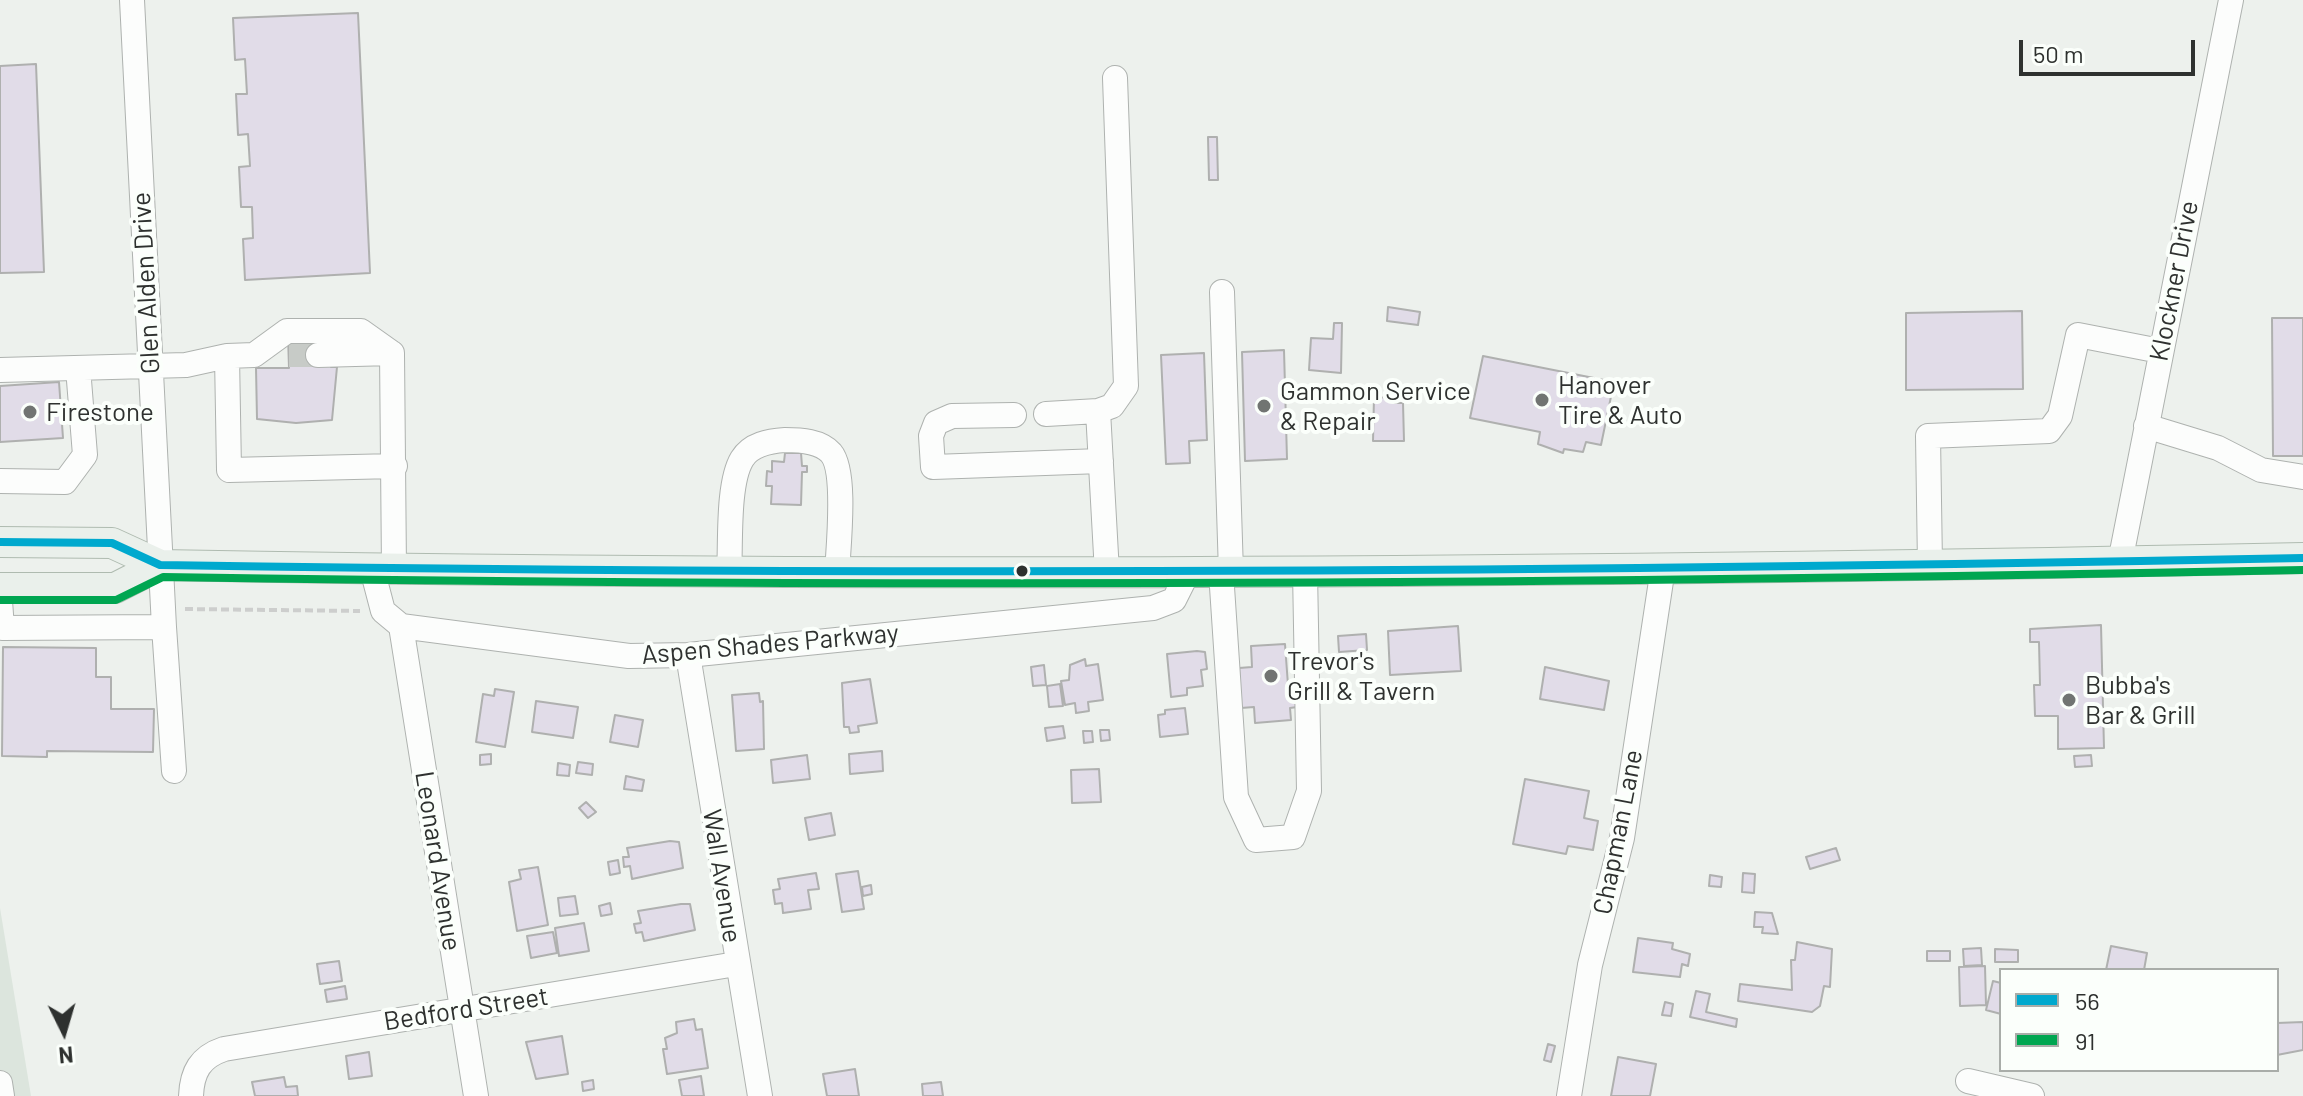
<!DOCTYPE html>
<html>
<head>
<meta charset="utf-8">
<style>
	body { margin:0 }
	#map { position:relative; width:2303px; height:1096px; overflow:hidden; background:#edf1ed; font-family:Barlow,sans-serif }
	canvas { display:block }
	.legend { position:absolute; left:1999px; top:968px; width:280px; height:104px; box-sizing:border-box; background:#fbfffb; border:2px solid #a9ada9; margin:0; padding:10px 14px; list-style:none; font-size:24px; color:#2e312f }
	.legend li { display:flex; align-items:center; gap:16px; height:40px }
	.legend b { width:40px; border:2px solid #a9ada9 }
	.north { position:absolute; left:24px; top:992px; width:80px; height:80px; -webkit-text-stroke:6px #fbfffb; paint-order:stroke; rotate:175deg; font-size:22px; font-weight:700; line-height:32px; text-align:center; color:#2e312f }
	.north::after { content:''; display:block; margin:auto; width:28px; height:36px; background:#2e312f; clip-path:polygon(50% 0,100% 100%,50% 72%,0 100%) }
	.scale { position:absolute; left:2019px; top:40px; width:176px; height:36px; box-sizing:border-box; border:4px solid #2e312f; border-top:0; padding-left:10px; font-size:24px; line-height:28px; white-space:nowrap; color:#2e312f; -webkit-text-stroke:6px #fbfffb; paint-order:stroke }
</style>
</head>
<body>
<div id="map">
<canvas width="2303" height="1096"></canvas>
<ul class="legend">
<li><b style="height:10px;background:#00a9ce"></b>56</li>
<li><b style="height:10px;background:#00a651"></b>91</li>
</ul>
<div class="north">N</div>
<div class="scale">50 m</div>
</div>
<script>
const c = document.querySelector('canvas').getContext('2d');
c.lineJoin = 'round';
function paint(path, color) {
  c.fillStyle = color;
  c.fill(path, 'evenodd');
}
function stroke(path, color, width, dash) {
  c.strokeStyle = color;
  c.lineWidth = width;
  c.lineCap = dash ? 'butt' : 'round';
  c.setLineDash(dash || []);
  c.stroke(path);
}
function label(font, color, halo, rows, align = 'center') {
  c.font = font + ' Barlow,sans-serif';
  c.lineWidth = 8;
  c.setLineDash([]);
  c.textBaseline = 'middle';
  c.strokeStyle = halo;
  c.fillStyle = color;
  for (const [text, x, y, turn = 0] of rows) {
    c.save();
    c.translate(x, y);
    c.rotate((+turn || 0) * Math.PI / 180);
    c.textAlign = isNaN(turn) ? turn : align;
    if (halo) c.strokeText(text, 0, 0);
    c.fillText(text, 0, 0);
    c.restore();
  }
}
const built = new Path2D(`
	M0,908L31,1096H0Z`);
const building = new Path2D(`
	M358,13L370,273L245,280L243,239L253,238L252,207H241L239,167L250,166L248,134L238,135L236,94H247L245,59L235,60L233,18Z
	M36,64L44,272L0,273V66Z
	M1208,137H1217L1218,180H1209Z
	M1388,307L1420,312L1418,325L1387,321Z
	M2022,311L2023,389L1906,390V313Z
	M2272,318H2303V456H2273Z
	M1334,323H1342L1341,373L1309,370L1311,338L1333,339Z
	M288,336H318V362H331V367H337L332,420L296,423L257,419L256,368H289Z
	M1284,350L1287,459L1245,461L1242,352Z
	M1204,353L1207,440L1189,441L1190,463L1166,464L1161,355Z
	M1483,356L1614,382L1601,445L1586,442L1583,452L1564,449L1563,453L1538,444L1540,432L1470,418Z
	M59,382L63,438L0,442V386Z
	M1374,397L1393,398V403H1403L1404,441H1373Z
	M785,453H801L802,466H807V472H802L801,505L771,504L772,486H766L767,471L772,472V461L784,462Z
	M2101,625L2104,748L2058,749V716H2035L2034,685H2040L2039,642H2030V629Z
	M1458,626L1461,671L1390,675L1388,631Z
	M1366,634L1367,650L1339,652L1338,636Z
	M1285,644L1288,685L1295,684L1297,707L1290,708L1291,720L1255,723L1254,707L1241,708L1239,668L1252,667L1251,646Z
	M3,647L96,648V677H111V709H154L153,752L47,751V757L2,756Z
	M1197,651L1205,652L1207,669L1201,670L1203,686L1187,688V695L1171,697L1167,654Z
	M1085,659L1086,666L1098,664L1103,700L1088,702L1089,711L1076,713L1075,703L1065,705L1061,681L1069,680L1070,665Z
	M1044,665L1046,685L1033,686L1031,667Z
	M1545,667L1609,681L1604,710L1540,699Z
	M870,679L877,723L858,726L859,732L850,733L849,727H844L842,683Z
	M1060,684L1063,706L1049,707L1047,686Z
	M495,689L514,692L505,747L476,742L483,694L494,696Z
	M759,693L760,702L763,701L764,749L736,751L732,695Z
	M536,701L578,707L573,738L532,732Z
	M1185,708L1188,734L1160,737L1158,715L1165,714V710Z
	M615,715L643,720L638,747L610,742Z
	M1063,726L1065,738L1047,741L1045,728Z
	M1100,730H1109L1110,740L1101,741Z
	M1083,731H1092L1093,742L1084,743Z
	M882,751L883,771L850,774L849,754Z
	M491,754V764L480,765V755Z
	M807,755L810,779L773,783L771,760Z
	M2091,755L2092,766L2075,767L2074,756Z
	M578,762L593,764L592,775L576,773Z
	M558,763L570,765L569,776L557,775Z
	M1099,769L1101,802L1072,803L1071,770Z
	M626,776L644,780L642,791L624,789Z
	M1525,779L1589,791L1584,818L1598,821L1593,850L1568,846L1566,854L1513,844Z
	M586,802L596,812L588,818L579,808Z
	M831,813L835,835L809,840L805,818Z
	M670,841L679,842L683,868L632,879L630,866L624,867L623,857H629L627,848Z
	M1836,848L1840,860L1810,869L1806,857Z
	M618,860L620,873L610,875L608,862Z
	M538,867L548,925L517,931L509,882L521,879L519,870Z
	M858,871L864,909L842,912L836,874Z
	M816,873L819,889L808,890L811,909L783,913L782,903L775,904L773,890L780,889L778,879Z
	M1743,873L1755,874L1754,893L1742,892Z
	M1710,875L1722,877L1721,887L1709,886Z
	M871,885L872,894L863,896L862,887Z
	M575,896L578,914L560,916L558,898Z
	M610,903L612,914L601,916L599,906Z
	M681,904H690L695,930L644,941L642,932L636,933L634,924L641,923L638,911Z
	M1755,912L1772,913L1778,934L1762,933L1763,927H1754Z
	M584,923L589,951L559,956L555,928Z
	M553,932L557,953L531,958L527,936Z
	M1638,938L1673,943L1672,949L1690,954L1688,966L1682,964L1680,977L1633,972Z
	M1797,942L1832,949L1830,987L1824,986L1820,1006L1812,1012L1738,1001L1740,984L1792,990L1791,960H1795Z
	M2111,946L2147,953L2144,970H2106Z
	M1981,948L1982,965L1964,966L1963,949Z
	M1995,949L2018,950V962H1995Z
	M1927,951H1950V961H1927Z
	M339,961L342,981L320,984L317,964Z
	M1985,966L1986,1005L1960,1006L1959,967Z
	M1993,981L2001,983V1014L1986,1010Z
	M345,986L347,999L327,1002L325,990Z
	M1696,991L1710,994L1706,1012L1737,1019L1736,1027L1690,1017Z
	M1665,1002L1673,1004L1671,1016L1662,1015Z
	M694,1019L696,1030L702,1029L708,1068L667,1074L663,1049H667L665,1038L677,1033L676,1022Z
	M2303,1022V1050L2277,1055V1023Z
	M562,1036L568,1074L536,1079L526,1042Z
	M1548,1044L1555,1046L1551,1062L1544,1060Z
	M369,1052L372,1076L349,1079L346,1056Z
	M1618,1057L1656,1064L1650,1096H1611Z
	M855,1069L859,1096H827L823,1074Z
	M701,1076L704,1096H682L679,1080Z
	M284,1077L286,1087L297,1086L298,1096H255L252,1082Z
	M593,1080L594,1089L583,1091L582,1082Z
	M941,1082L943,1096H923L922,1084Z`);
const minorTunnel = new Path2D(`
	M289,355H318`);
const path = new Path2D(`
	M185,609L360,611`);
const minor = new Path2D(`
	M132,0L164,627L174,771
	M1222,292L1231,572
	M318,355L392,353
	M227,356L229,470L395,466
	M0,370L186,365L227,356L254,355L287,331H361L392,353L394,569
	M1098,411L1112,406L1126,386L1115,78
	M1046,414L1098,411L1107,573
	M1014,415L952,416L936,423L931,436L933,467L1101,461
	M2146,426L2218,448L2261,470L2303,477
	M0,481L65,482L85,455L78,368
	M2120,562L2231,0
	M1930,565L1928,436L2049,431L2060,416L2078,335L2160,351
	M372,569L383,611L401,626L629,656L688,655L1153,608L1174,600L1188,572
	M1221,572L1236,797L1256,840L1293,837L1309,791L1305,571
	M729,574C731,545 727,484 742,459C751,444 769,441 785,440C801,440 820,441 831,453C847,472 838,548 837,574
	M0,601L2,628L164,627
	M401,626L476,1096
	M688,655L760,1096
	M1968,1081L2032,1096
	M0,1083L2,1096
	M191,1096C192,1072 200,1057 224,1049L736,964
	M1569,1096L1590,965L1622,838L1663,568`);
const major = new Path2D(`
	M0,542L112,543L160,565C875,578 1589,573 2303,558
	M0,588H115L160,565`);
const bus1 = new Path2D(`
	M0,542L112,543L160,565C874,576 1589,572 2303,558`);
const bus2 = new Path2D(`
	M0,600H116L163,577C876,588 1590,584 2303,570`);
const markers = [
	[1542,400,8,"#717472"],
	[1264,406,8,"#717472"],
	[30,412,8,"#717472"],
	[1022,571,7,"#2e312f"],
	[1271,676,8,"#717472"],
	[2069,700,8,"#717472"]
];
const streetNames = [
	["Klockner Drive",2174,281,-79],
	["Glen Alden Drive",146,283,-93],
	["Aspen Shades Parkway",770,644,-5],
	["Chapman Lane",1618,832,-79],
	["Leonard Avenue",438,861,81],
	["Wall Avenue",722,876,81],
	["Bedford Street",466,1009,-9]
];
const poiNames = [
	["Hanover",1558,385],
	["Tire & Auto",1558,415],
	["Gammon Service",1280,391],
	["& Repair",1280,421],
	["Firestone",46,412],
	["Trevor's",1287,661],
	["Grill & Tavern",1287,691],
	["Bubba's",2085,685],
	["Bar & Grill",2085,715]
];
paint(built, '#dce5dd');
paint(building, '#e1dce8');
stroke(building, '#afb0af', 2);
stroke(minorTunnel, '#c7cbc7', 24, [24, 12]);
stroke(minor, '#aeb2af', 26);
stroke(major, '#afbbb0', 32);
stroke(path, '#cdcecd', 4, [8, 4]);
stroke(minor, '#fcfdfc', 24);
stroke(major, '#eaf0eb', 30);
stroke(bus1, '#00a9ce', 8);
stroke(bus2, '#00a651', 8);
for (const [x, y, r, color] of markers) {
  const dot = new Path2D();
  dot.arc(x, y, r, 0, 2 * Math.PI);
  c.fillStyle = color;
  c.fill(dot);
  stroke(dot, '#fbfffb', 3);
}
label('26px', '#2e312f', '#fbfffb', streetNames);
label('26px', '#2e312f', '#fbfffb', poiNames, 'left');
</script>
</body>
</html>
